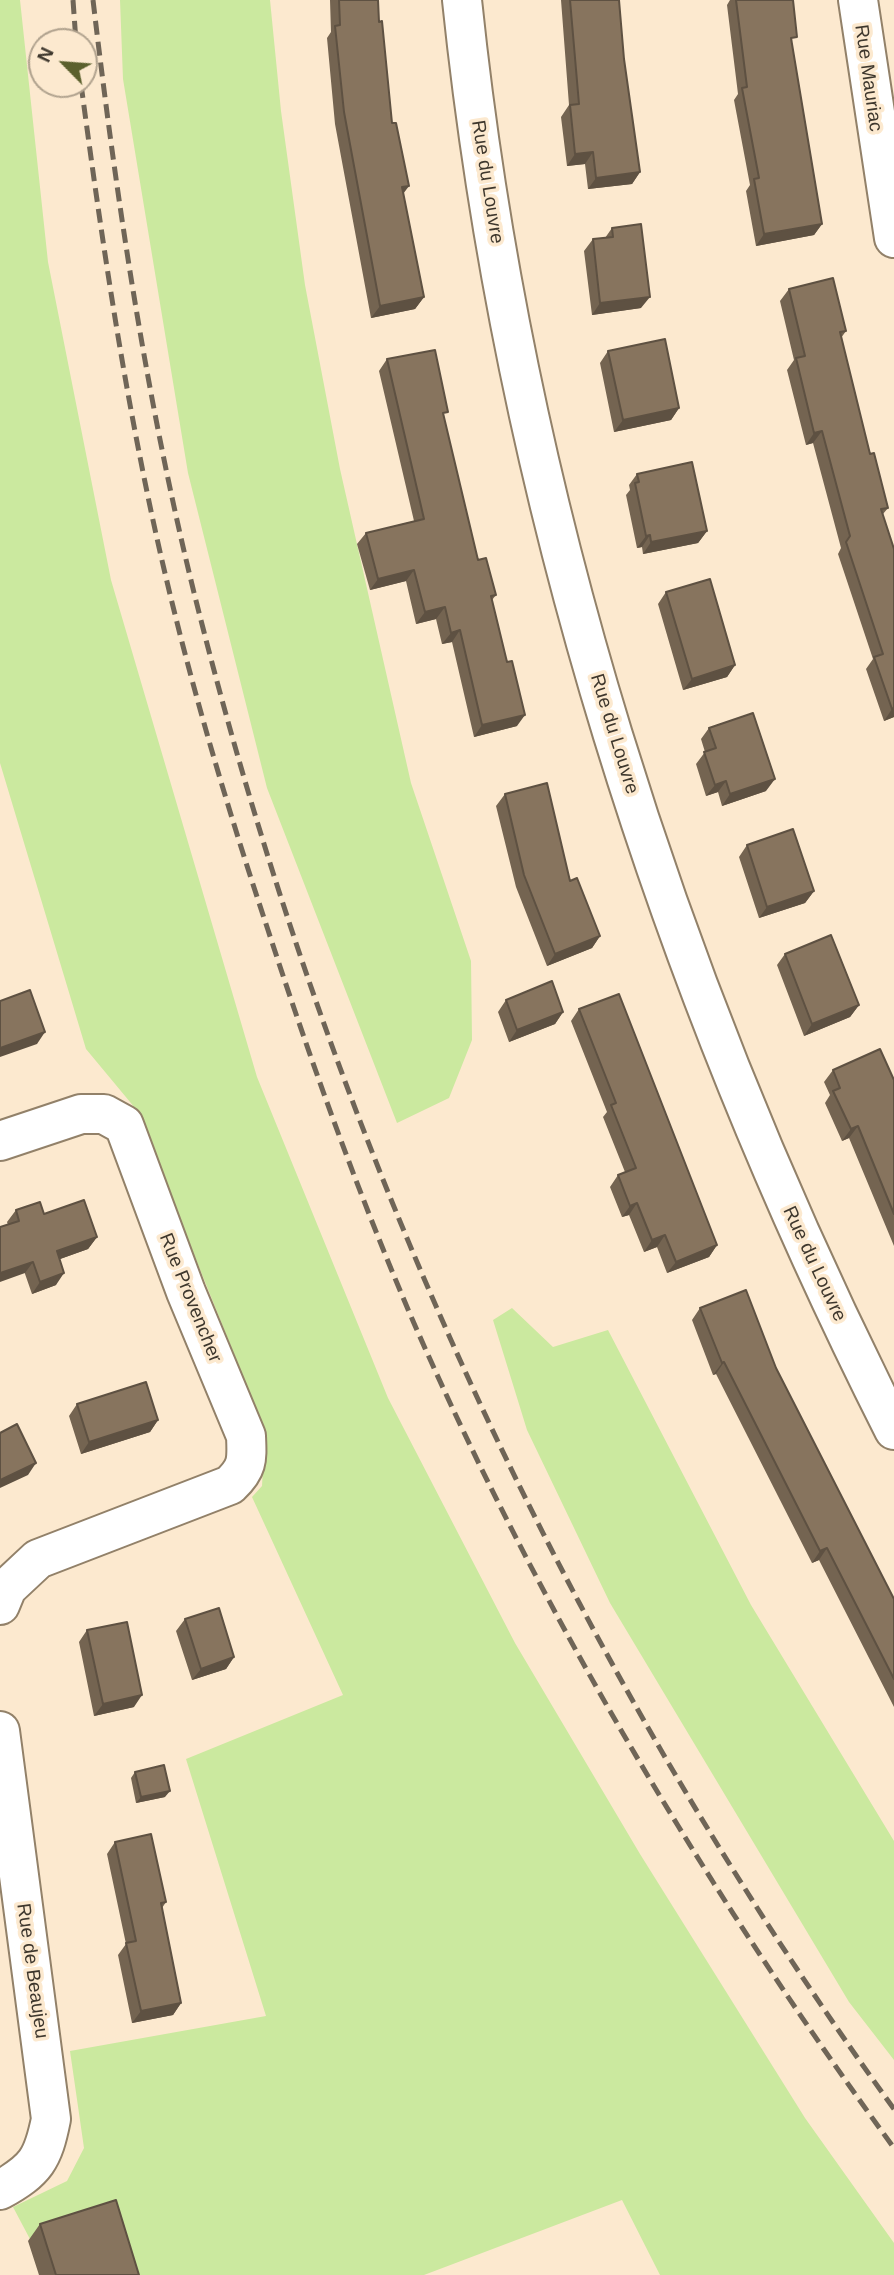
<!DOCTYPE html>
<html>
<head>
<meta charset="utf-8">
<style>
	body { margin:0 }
	#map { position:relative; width:894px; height:2275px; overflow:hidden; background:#fce9cf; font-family:Arial,sans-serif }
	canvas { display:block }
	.north { position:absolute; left:28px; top:28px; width:70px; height:70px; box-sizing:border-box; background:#fce9cf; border:2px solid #b0a28e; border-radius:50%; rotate:295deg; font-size:19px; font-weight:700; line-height:28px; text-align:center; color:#3e372d }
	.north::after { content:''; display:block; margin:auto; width:24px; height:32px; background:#5b602d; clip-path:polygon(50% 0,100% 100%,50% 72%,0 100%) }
</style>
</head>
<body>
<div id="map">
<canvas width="894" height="2275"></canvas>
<div class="north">N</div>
</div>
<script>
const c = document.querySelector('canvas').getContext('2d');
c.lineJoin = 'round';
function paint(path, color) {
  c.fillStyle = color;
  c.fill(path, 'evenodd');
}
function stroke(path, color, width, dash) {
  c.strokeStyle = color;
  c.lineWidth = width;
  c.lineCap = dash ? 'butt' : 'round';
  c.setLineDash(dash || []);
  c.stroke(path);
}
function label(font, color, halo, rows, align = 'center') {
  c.font = font + ' Arial,sans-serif';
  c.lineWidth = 7;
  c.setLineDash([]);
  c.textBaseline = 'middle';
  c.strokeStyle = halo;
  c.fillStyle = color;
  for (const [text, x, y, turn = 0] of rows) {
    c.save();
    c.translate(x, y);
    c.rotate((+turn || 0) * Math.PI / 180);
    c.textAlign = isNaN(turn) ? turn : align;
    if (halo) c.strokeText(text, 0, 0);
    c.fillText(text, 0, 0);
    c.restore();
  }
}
const green = new Path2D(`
	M0,0H20L48,262L111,580L257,1077L388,1398L515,1643L640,1854L805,2118L894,2243V2275H660L622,2200L424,2275H49L13,2207L67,2181L84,2148L70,2051L266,2016L186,1759L343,1695L252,1497L262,1486L265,1431L135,1108L86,1049L0,763Z
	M120,0H270L281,111L305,285L340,469L411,783L471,961L472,1040L449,1098L397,1123L267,788L188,473L123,79Z
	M512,1308L553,1347L608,1330L751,1605L894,1841V2060L849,2002L610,1603L527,1430L493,1320Z`);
const street = new Path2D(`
	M462,0C514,499 668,983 894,1430
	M858,0L894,238
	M0,1141L81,1114H104L124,1125L186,1292L246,1436C247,1460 248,1468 230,1485L38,1559L7,1588L0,1605
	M0,1731L51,2119C43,2159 36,2170 0,2190`);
const rail = new Path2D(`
	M73,0L76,42
	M93,0C118,212 150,425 204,632C340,1162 573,1665 894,2109
	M81,84C98,211 116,337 141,462C172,621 217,777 268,930C311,1062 358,1193 413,1321C541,1613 706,1890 894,2148`);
const wall = new Path2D(`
	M330,0H378L379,22L392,123L403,194L424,297L415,309L371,318L335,124L327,38L331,32Z
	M561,0H619L624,59L640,172L632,184L588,189L585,164L567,166L561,117L569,105Z
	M730,0H793L792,44L822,224L814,235L756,246L746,191L750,185L734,100L738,94L727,5Z
	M612,228L641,308L592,315L584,251L593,239L605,238Z
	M789,289L846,331L841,338L870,454L888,508L883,514L894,717L884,721L866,669L873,659L838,554L841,548L813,443L806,445L787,370L794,360L780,301Z
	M608,351L679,408L671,420L614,432L600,363Z
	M387,359L444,417L478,560L496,595L492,600L517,726L474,737L452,642L442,644L436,619L416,624L406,581L370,590L357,544L366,533L414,521L379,371Z
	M637,474L707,531L698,543L643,554L642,547L637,548L626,495L630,490L629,485Z
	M666,592L735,665L727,677L683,690L658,604Z
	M709,728L766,791L722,806L718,792L706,796L696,764L705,752L701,739Z
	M505,794L600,936L592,948L547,966L516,887L496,806Z
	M747,845L814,891L805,903L759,918L739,857Z
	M785,954L859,1005L850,1017L804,1036L777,965Z
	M506,1000L563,1012L555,1024L509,1042L498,1012Z
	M579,1009L717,1245L709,1257L667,1273L657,1247L644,1252L629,1215L622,1217L610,1187L618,1175L625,1172L603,1117L607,1112L571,1021Z
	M833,1070L894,1080V1246L849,1138L842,1141L825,1103L830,1095L824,1082Z
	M16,1210L44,1214L97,1237L88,1249L60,1259L56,1285L32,1294L7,1222Z
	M700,1308L776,1368L894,1599V1707L819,1560L812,1563L716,1374L713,1375L692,1320Z
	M77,1404L158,1420L150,1432L81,1454L69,1416Z
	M185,1619L234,1657L226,1669L192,1680L176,1631Z
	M87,1630L134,1707L94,1716L79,1642Z
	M135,1772L165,1797L136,1803L131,1778Z
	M115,1842L166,1902L162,1908L181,2003L173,2015L132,2023L118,1955L126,1944L107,1854Z
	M40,2224L139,2275H39L28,2241Z`);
const shadedWall = new Path2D(`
	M593,152L585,164L567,166L575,154Z
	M640,172L632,184L588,189L596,178Z
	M409,186L400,198L402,187Z
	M822,224L814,235L756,246L764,234Z
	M424,297L415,309L371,318L380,306Z
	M650,297L641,308L592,315L600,303Z
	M679,408L671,420L614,432L623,420Z
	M822,431L813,443L806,445L814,433Z
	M707,531L698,543L643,554L651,542Z
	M650,535L642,547L637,548L646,536Z
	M414,570L406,581L370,590L378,579Z
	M445,607L436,619L416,624L425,612Z
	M460,630L452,642L442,644L451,633Z
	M735,665L727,677L683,690L692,679Z
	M894,708V717L884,721L892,709Z
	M525,715L517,726L474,737L482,725Z
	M775,779L766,791L722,806L730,794Z
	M726,781L718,792L706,796L715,785Z
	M814,891L805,903L759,918L767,907Z
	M600,936L592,948L547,966L555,954Z
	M859,1005L850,1017L804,1036L812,1024Z
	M563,1012L555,1024L509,1042L517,1030Z
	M45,1032L37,1044L0,1057V1048Z
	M858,1126L849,1138L842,1141L851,1129Z
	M637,1203L629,1215L622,1217L630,1206Z
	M665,1235L657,1247L644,1252L652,1240Z
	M97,1237L88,1249L49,1263L57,1251Z
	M717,1245L709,1257L667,1273L676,1262Z
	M33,1262L25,1273L0,1282V1273Z
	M64,1273L56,1285L32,1294L40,1282Z
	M724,1362L716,1374L713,1375L722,1363Z
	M158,1420L150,1432L81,1454L89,1442Z
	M36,1463L28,1475L0,1488V1480Z
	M827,1548L819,1560L812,1563L820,1551Z
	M234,1657L226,1669L192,1680L201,1669Z
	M142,1695L134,1707L94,1716L103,1704Z
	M170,1791L165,1797L136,1803L141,1797Z
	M181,2003L173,2015L132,2023L141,2011Z`);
const building = new Path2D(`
	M339,0H378L379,22L382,21L392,123H396L409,186L402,187L424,297L380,306L344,112L335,26L340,25Z
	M570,0H619L624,59L640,172L596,178L593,152L575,154L570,105L579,104Z
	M736,0H793L797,37L791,38L822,224L764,234L754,179L759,178L742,88L747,87Z
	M641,224L650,297L600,303L593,239L613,237L612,228Z
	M833,278L846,331L840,332L870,454L874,453L888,508L881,509L894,549V708L892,709L874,657L883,654L846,542L850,536L822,431L814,433L796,358L805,356L789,289Z
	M665,339L679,408L623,420L608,351Z
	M435,350L448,412L443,413L478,560L486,558L496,595L491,596L507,662L512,661L525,715L482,725L460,630L451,633L445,607L425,612L414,570L378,579L366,533L424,519L387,359Z
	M692,462L707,531L651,542L650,535L646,536L635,483L639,482L637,474Z
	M710,579L735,665L692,679L666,592Z
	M753,713L775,779L730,794L726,781L715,785L704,752L716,748L709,728Z
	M547,783L570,881L577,878L600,936L555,954L524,875L505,794Z
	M793,829L814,891L767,907L747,845Z
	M831,935L859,1005L812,1024L785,954Z
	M552,981L563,1012L517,1030L506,1000Z
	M30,990L45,1032L0,1048V1001Z
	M619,994L717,1245L676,1262L665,1235L652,1240L637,1203L630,1206L618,1175L636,1168L611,1105L616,1103L579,1009Z
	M880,1049L894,1080V1214L858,1126L851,1129L833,1091L840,1088L833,1070Z
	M84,1200L97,1237L57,1251L64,1273L40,1282L33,1262L0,1273V1227L19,1221L16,1210L40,1202L44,1214Z
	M746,1290L776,1368L894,1599V1679L827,1548L820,1551L724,1362L722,1363L700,1308Z
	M146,1382L158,1420L89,1442L77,1404Z
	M17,1424L36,1463L0,1480V1433Z
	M219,1608L234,1657L201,1669L185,1619Z
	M127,1622L142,1695L103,1704L87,1630Z
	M164,1765L170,1791L141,1797L135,1772Z
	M151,1834L166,1902L161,1903L181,2003L141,2011L126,1943L136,1941L115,1842Z
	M116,2200L139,2275H56L40,2224Z`);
const streetNames = [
	["Rue Mauriac",868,78,82],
	["Rue du Louvre",487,182,81],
	["Rue du Louvre",614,734,73],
	["Rue du Louvre",814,1264,65],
	["Rue Provencher",190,1298,68],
	["Rue de Beaujeu",32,1971,82]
];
paint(green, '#cbe99f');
stroke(street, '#928169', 42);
stroke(street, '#fff', 38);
stroke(rail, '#6f6557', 5, [14, 7]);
paint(wall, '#746451');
paint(shadedWall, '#5e5142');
paint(building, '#87745e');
stroke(building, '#5e5142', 2);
label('19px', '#3e372d', '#fce9cf', streetNames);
</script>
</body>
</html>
